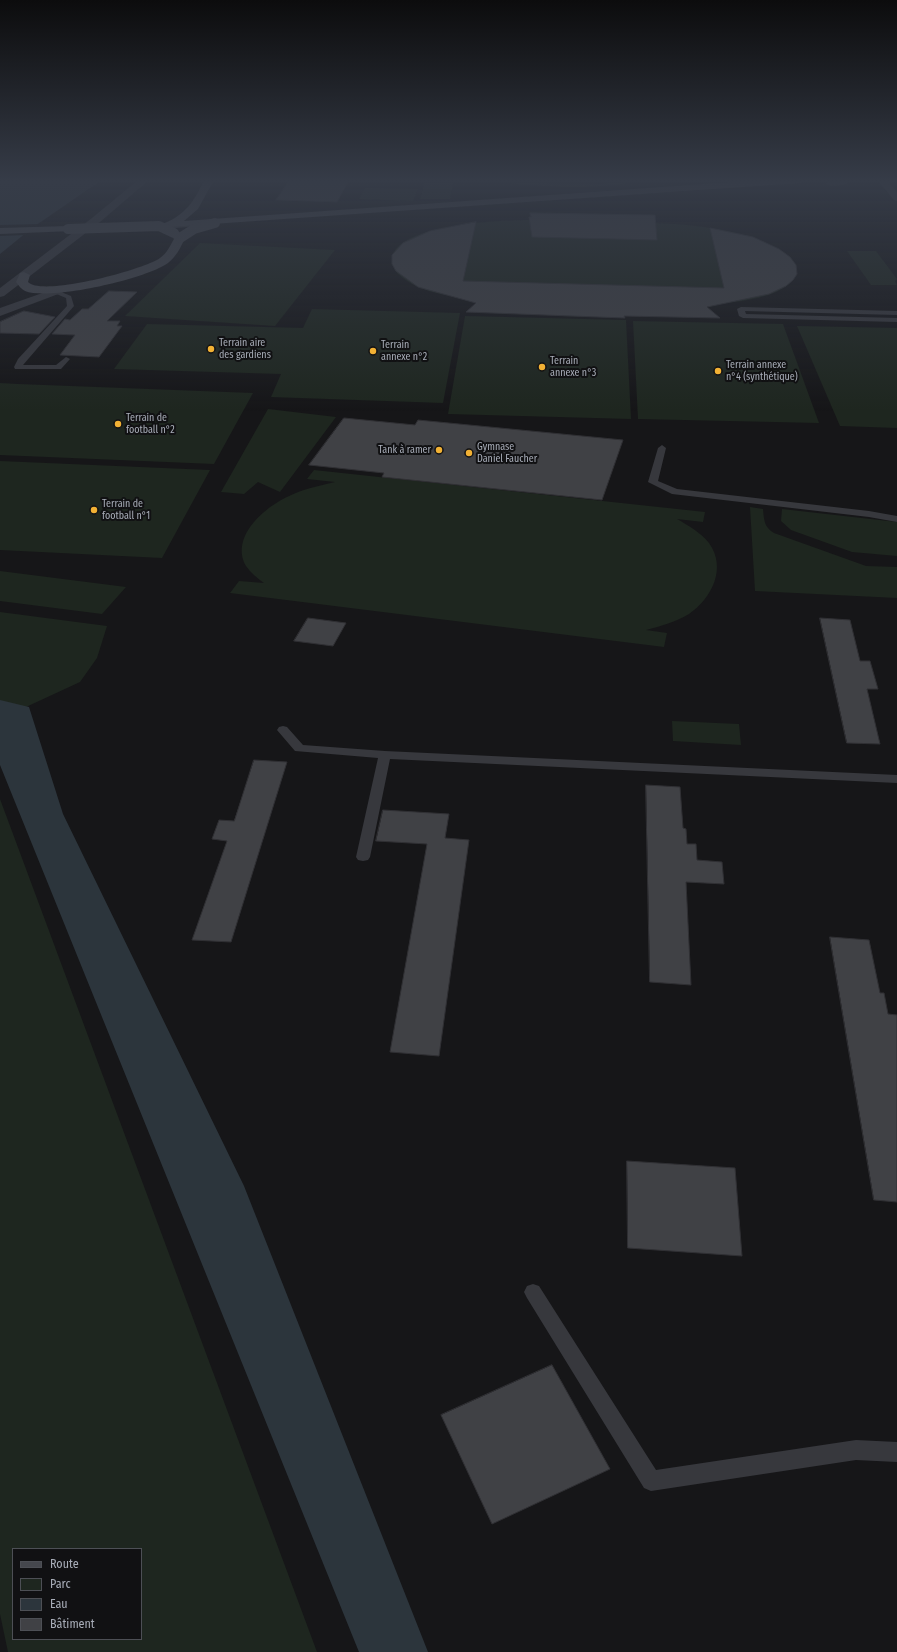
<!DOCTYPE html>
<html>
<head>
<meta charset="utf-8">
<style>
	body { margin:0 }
	#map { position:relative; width:897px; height:1652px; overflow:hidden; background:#161618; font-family:"Fira Sans Condensed",sans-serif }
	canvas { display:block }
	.legend { position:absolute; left:12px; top:1548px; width:130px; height:92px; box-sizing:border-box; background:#111113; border:1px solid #4d4f55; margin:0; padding:5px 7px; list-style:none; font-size:12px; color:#a8adb8 }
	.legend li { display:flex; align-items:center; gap:8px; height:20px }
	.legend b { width:20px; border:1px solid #4d4f55 }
</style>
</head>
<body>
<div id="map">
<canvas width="897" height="1652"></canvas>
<ul class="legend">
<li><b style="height:5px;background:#45474d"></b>Route</li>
<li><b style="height:11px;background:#1e261f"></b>Parc</li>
<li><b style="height:11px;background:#2c353c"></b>Eau</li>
<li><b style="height:11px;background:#404145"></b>Bâtiment</li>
</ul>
</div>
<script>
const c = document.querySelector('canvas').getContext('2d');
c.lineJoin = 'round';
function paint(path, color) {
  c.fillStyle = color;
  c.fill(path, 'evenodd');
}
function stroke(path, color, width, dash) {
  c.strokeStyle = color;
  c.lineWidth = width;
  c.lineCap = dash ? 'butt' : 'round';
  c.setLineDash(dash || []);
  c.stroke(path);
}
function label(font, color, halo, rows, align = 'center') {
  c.font = font + ' "Fira Sans Condensed",sans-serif';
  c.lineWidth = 4;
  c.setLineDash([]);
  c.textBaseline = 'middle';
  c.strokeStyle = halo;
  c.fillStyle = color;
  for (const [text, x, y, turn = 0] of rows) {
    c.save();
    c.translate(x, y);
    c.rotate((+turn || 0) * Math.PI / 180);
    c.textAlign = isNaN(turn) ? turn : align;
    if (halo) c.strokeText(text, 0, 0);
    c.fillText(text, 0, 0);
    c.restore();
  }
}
const green = new Path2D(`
	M495,180L521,183L601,184L633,180C617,191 515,187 495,180Z
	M519,180H603V183L519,181Z
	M425,182L453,183L450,199H420Z
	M365,188L418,189L413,201L359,199Z
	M530,212L655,215V223C688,224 721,228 752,237C775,245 822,268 780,290C760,301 728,302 705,306L720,318L625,316V318L561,316V314C535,310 508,304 481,300C455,296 425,295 403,278C396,273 391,267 392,258C396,224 504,220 529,220Z
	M200,243L335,250L275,326L125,316Z
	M847,251H876L897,279L895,281L897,285H871Z
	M312,309L460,313L443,403L271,397L281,374L114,369L147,324L303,328Z
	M465,316L626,320L631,419L448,414Z
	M633,321L783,324L819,423L638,419Z
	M797,326L897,328V428L840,426Z
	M0,383L18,384L253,393L214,464L0,455Z
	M268,409L336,417L280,492L258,482L244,494L221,492Z
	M0,461L210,470L162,558L0,550Z
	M314,470L705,512L703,522L677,519C689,526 700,532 709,543C727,568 712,598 689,614C676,622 661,626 646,630L667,633L664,647L230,593L239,581L264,583C257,578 251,573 246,566C230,537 264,508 287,497C303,489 318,486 335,482L307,479Z
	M750,507L763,509C764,520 764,527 774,533L866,566L897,567V598L755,591Z
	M782,509L897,522V556L852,552L791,530L781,521Z
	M0,571L126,587L102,614L0,601Z
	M0,612L107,626L97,658L80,682L0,719Z
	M672,721L739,724L741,745L673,741Z
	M0,799L317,1652H8L0,1614ZM13,1549H141V1639H13Z`);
const water = new Path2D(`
	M0,180H102L32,228L0,254Z
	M0,700L29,707L63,814L244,1186L428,1652H359L0,765Z`);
const pier = new Path2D(`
	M41,224L26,235L0,236V225Z`);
const building = new Path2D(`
	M290,180H349L337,202L276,200Z
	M530,213L655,215L657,240L532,237L529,217H531Z
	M476,222L463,281L724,288L710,228L753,237L779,249L790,257L796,265L797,274L793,280L786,286L769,294L707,307L720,318L624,316L625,318L466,312L476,303L418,287L396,271L392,264V255L403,243L430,231Z
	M109,291L137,292L107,321H120L117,326H122L99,357L60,355L75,335L52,334L65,319L70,320L82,309H88Z
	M24,311L55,317L39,334L0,333V322Z
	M344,418L415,425L418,420L623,440L602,500L382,477L384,473L309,465Z
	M308,618L346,623L333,646L294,641Z
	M820,618L850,620L860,661H870L878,689H867L880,744L847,743Z
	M254,760L287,762L231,942L192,940L227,841L212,839L219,820L234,821Z
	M646,785L680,787L683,828L686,829L687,844H696L697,860L722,862L724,884L686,882L691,985L650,982Z
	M383,810L449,814L445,838L469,840L439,1056L390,1052L427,844L376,841Z
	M830,937L869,940L880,993H884L888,1014L897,1015V1202L874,1200Z
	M627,1161L735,1168L742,1256L628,1248Z
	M552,1365L610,1469L492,1524L441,1415Z`);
const lane = new Path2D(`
	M838,180H845L848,183C843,186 830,187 825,184L828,182H840Z
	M206,222L208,223V225L156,230L153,228L156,226Z
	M56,290L71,296L74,306L23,365H56L66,357L70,359L61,369H15L14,367L18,359L67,306L66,298L54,293L53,292Z
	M741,307L897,311V315L745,311L746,314L897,318V322L743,318L739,316L737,309Z
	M662,445L666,448L658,481L677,489L869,511L897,516V522L869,517L672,494L648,482L658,448Z
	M283,726L287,727L303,745L385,751L897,775V783L390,759L370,857L368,860L363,861L358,860L356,857L378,758L295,751L277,730L279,727Z
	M533,1284L539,1286L656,1470L856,1440L897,1442V1462L856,1460L651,1491L644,1488L527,1298L524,1292L527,1286Z`);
const street = new Path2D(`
	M138,180H149L100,222L4,296L0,297V288L92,218Z
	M877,180H887L897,192V201L894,200Z
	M65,285L69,286L71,288L69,290L0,316V308Z`);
const secondary = new Path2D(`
	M204,180H214L198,209L184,221L760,180H805L800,183L155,228L154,226L155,224C158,223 162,224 165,223C186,214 195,200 204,180Z
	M68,226L73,229L72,231L0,234V228Z
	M174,230L178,231L185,238C181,247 176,257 168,263C146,279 50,301 25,291C21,289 19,286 16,282L20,273L24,272L30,275L28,282C42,297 143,270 160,258C167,253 170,246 174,239L169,233Z`);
const secondaryBridge = new Path2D(`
	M68,229L159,226L174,233
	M180,238L194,229L215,223`);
const markers = [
	[211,349,4,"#f2b134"],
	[373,351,4,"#f2b134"],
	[542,367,4,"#f2b134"],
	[718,371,4,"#f2b134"],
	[118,424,4,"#f2b134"],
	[439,450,4,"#f2b134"],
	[469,453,4,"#f2b134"],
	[94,510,4,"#f2b134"]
];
const farPoinames = [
	["Terrain aire",219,343],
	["des gardiens",219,355],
	["Terrain",381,345],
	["annexe n°2",381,357],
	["Terrain",550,361],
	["annexe n°3",550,373],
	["Terrain annexe",726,365],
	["n°4 (synthétique)",726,377],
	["Terrain de",126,418],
	["football n°2",126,430],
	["Gymnase",477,447],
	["Daniel Faucher",477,459],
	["Tank à ramer",431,450,"right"],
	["Terrain de",102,504],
	["football n°1",102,516]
];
paint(green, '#1e261f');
paint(water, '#2c353c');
paint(pier, '#161618');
paint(building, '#404145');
stroke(building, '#303034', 1);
paint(lane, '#37383d');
paint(street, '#37383d');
paint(secondary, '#45474d');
stroke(secondaryBridge, '#45474d', 10);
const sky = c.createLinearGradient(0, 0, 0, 411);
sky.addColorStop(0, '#0c0c0d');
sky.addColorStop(0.44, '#363c48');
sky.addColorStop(1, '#363c4800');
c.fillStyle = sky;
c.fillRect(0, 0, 897, 411);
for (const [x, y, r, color] of markers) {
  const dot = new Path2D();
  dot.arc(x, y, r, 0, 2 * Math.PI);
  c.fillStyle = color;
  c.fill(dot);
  stroke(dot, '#111113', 1.5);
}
label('10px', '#a8adb8', '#111113', farPoinames, 'left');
</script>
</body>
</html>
